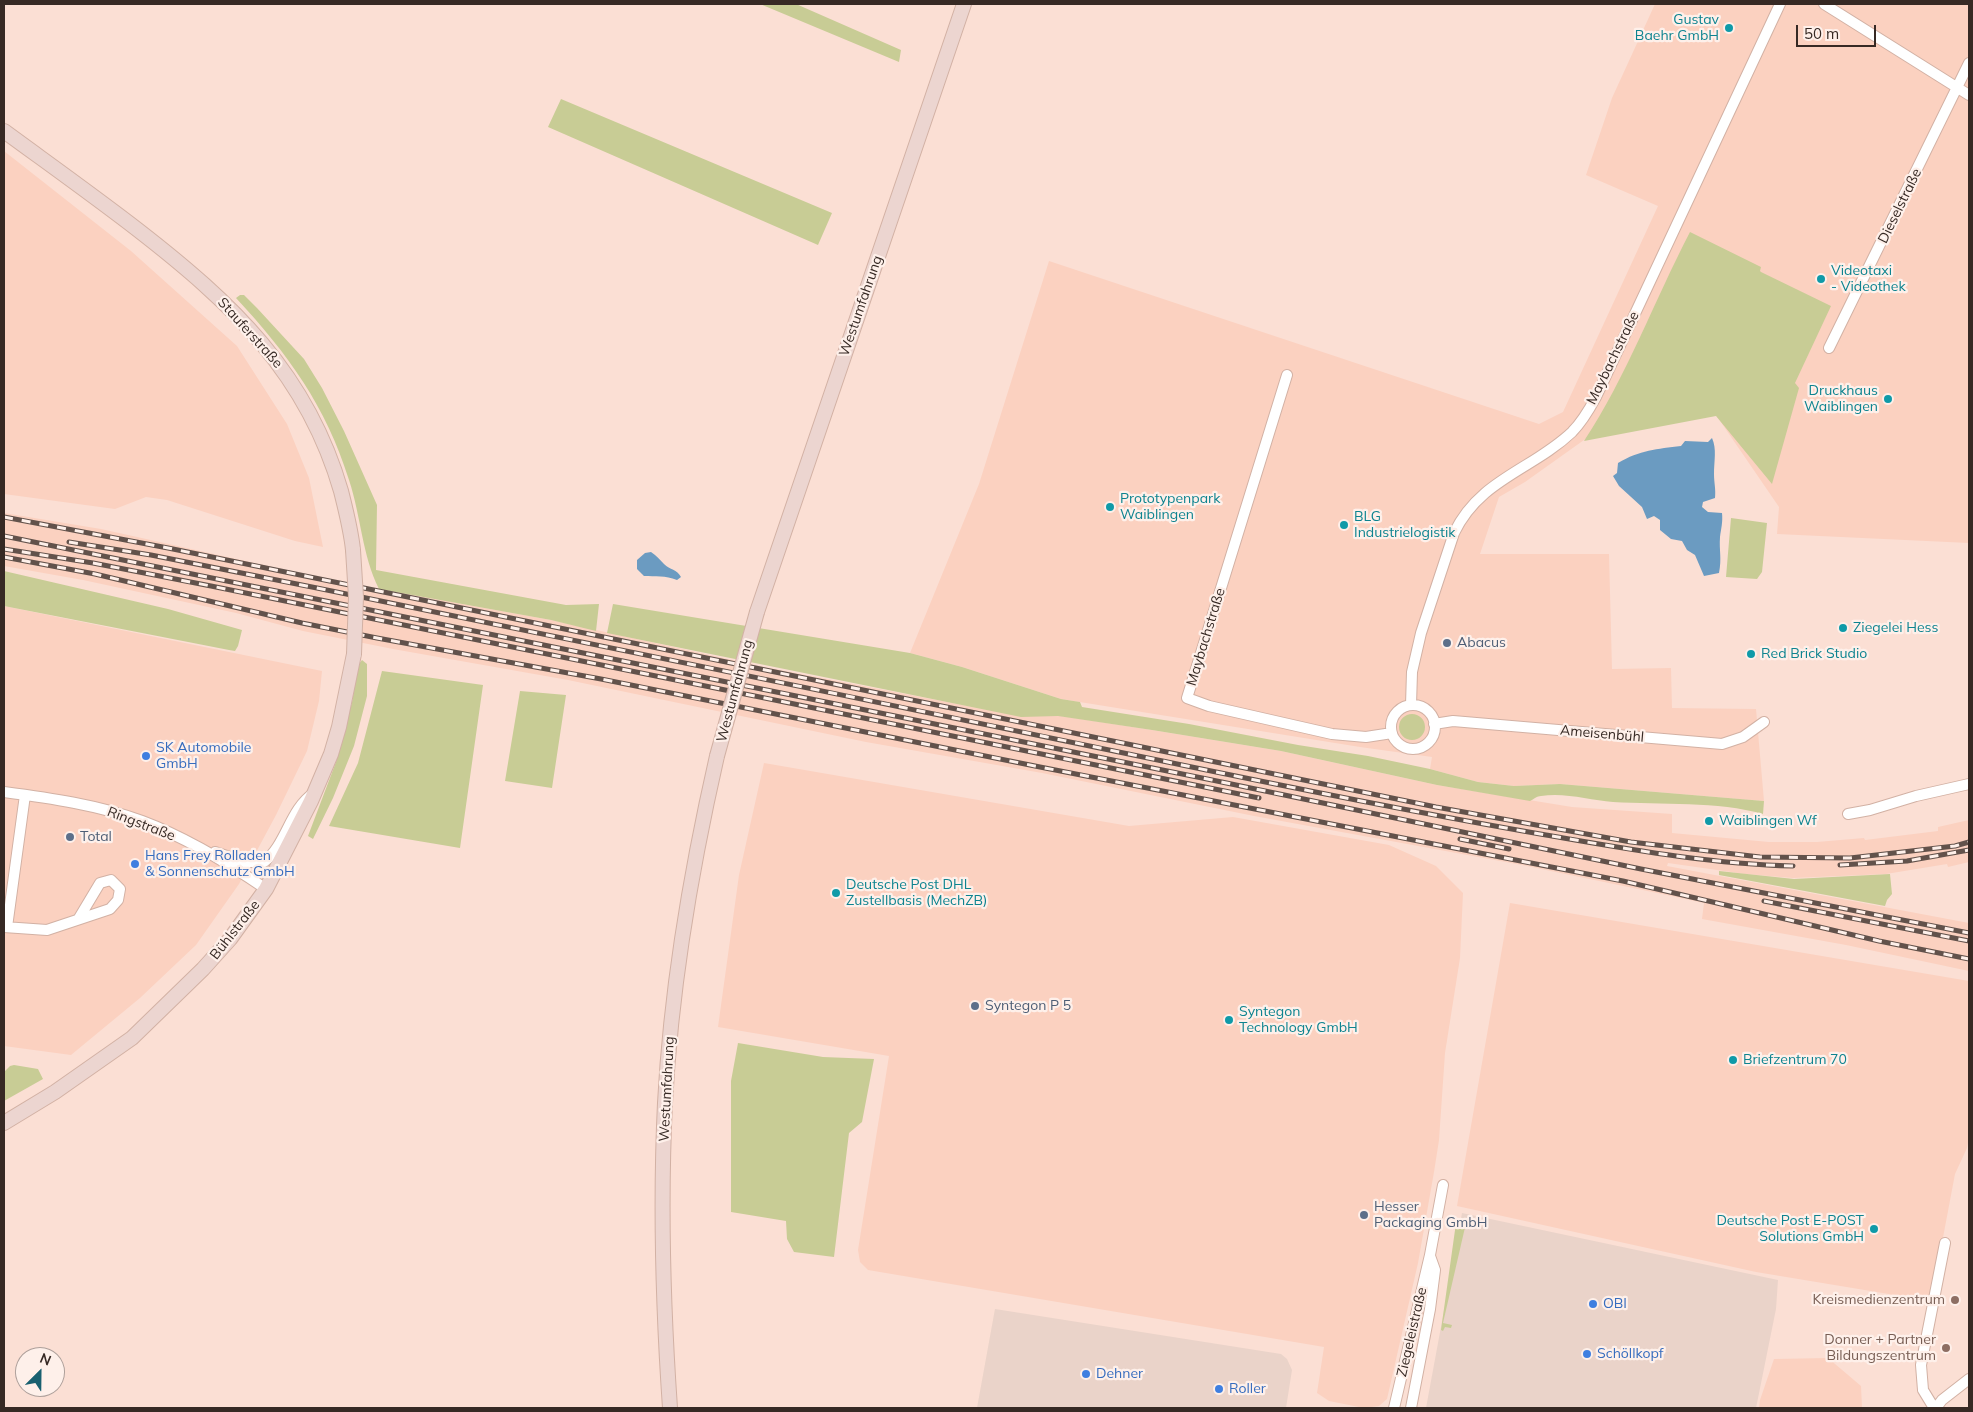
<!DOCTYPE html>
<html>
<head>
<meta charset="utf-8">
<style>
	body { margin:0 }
	#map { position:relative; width:1973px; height:1412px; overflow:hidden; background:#fbdfd4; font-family:Mulish,sans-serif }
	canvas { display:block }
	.frame { position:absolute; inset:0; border:5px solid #362924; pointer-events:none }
	.north { position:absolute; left:15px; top:1347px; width:50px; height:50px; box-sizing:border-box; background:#fef0ea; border:1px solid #aea09b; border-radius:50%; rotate:23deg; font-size:14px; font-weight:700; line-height:20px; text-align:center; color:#362924 }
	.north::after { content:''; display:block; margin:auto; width:18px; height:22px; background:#196070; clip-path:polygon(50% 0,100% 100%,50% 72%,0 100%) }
	.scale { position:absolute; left:1796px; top:25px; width:80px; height:22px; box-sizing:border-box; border:2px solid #362924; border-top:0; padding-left:6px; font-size:15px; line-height:18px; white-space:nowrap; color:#362924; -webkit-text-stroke:4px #fef0ea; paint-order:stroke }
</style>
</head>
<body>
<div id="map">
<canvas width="1973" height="1412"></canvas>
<div class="frame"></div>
<div class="north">N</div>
<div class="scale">50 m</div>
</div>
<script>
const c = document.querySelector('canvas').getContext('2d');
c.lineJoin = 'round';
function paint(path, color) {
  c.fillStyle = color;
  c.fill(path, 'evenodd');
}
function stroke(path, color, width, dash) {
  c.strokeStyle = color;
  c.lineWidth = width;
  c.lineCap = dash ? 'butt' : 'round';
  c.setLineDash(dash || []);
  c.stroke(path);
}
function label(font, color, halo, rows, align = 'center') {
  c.font = font + ' Mulish,sans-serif';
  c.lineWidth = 4.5;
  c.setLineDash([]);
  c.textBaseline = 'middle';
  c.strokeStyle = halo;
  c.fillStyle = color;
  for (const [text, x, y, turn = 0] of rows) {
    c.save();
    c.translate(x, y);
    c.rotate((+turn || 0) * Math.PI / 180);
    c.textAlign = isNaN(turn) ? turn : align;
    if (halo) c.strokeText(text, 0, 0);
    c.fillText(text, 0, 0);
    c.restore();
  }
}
const commercial = new Path2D(`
	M1462,1213L1778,1280L1776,1309L1756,1408H1426Z
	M995,1309L1281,1354L1287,1359L1292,1370L1286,1408H977Z`);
const built = new Path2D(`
	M1655,4H1969V543L1777,534L1779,507L1716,415L1584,440L1525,482L1499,497L1480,554H1609L1612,669L1671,668L1672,708L1756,709L1764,801L1560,784L1514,786L1478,782L1430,769L1432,757L1360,747L1061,699L962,667L910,653L979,484L1049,261L1539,424L1563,412L1658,206L1586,175L1612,98Z
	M4,151L131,251L237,346L287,424L309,478L323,547L295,541L167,500L146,497L115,509L4,494Z
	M4,513L101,529L331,580L551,620L764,667L1021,716L1042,713L1152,730L1281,751L1437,785L1572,807L1672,814V833L1769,842H1817L1864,838L1865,840L1938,831V827L1969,820V862L1948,867L1947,864L1886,874L1793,878L1745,874L1668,863L1667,866L1969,923V971L1846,945L1702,919L1704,903L1662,894L1522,865L1254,816L1042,773L866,742L568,680L393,649L303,631L236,613L83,580L4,566Z
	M4,606L322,671L319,701L307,751L276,815L239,884L196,945L140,998L71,1055L4,1046Z
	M764,763L1129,826L1233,817L1389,845L1436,866L1463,893L1460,958L1445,1053L1439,1140L1434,1172L1418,1263L1387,1399L1379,1406L1364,1408L1329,1401L1317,1393L1324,1347L868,1270L860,1262L858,1250L889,1056L718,1027L739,875Z
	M1510,903L1969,981V1138L1967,1148L1955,1174L1931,1301L1756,1272L1457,1206Z
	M1828,1358L1861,1386L1862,1408H1759L1760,1400L1774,1359Z`);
const green = new Path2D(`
	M760,4H796L901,50L899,62Z
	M561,99L832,213L818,245L548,127Z
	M1690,232L1761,267L1760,271L1761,272L1831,306L1795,383L1799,388L1772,484L1716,416L1584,441C1627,376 1654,301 1690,232Z
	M240,295H244L257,308L304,359L322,388L344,431L377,505L376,570L566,605L599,604L596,631L551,620L379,589C362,555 361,516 349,480C326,406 288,354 236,298Z
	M1731,518L1767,523L1762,572L1757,579L1726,577Z
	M4,571L168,609L242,630L238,646L235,651L229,650L4,606Z
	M613,604L910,653L962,667L1061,699L1080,702L1082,707L1189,724L1298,745L1368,756L1430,769L1478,782L1514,786L1560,784L1764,801L1763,814C1718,801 1661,805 1613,802C1590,800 1564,792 1541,796C1537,796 1534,799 1530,801L1437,785L1281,751L1152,730L1058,716L1021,717L607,633Z
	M362,660L367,664V696L354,746L333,798L313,839L308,836L336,762L352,702L358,665Z
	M382,671L483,685L460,848L329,826L358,763Z
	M520,691L566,695L552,788L505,781Z
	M1399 727a13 13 0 1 1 26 0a13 13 0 1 1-26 0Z
	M1719,871L1794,879L1890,874L1892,894L1887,900L1885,906L1719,875Z
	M738,1043L823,1057L874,1059L862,1122L849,1133L834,1257L794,1252L787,1239L786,1221L731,1212V1081Z
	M14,1065L38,1069L43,1079L4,1101V1072L10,1066Z
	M1456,1223H1466L1443,1323L1452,1325L1451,1328L1445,1327L1443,1331L1441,1330Z`);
const water = new Path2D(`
	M1712,438C1717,449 1714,461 1714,474C1714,483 1716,489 1715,498L1703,502L1702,507L1708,512L1722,513C1723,522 1721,529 1720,537C1719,551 1722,558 1719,573L1704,576L1695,555L1687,550L1682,541L1671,539L1660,530V520L1654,516L1647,519L1642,507L1619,486L1613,476L1617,473L1618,463C1640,450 1657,449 1681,446L1685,441L1708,442Z
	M651,552C657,556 660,560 664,564C670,570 677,569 681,577L677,580C665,575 656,577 644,576L637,569V560L645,553Z`);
const street = new Path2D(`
	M1824,4L1969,95
	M1829,348L1969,63
	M1287,375L1187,698L1209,706L1332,734L1366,737L1392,733
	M1411,705L1412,672L1421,633L1454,533C1480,479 1532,470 1572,432C1582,422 1589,410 1596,397L1780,4
	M1391 727a22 22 0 1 1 44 0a22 22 0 1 1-44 0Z
	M1434,724L1453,721L1722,744L1743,737L1764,722
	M4,792C50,798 98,805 142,821C185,837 228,863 266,889
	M1848,814L1870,810L1916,796L1969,784
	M215,852L244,862H264C287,844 289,810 314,793
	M4,927L47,930L110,909L118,900L120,889L111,880L100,883L79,918
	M7,927L25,795
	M1394,1408L1430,1255L1443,1185
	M1411,1408L1430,1309L1435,1270L1430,1256
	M1934,1408L1923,1390L1921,1365L1945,1243
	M1936,1408L1942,1400L1969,1379`);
const secondary = new Path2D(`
	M4,131C49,164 94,196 138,230C232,303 307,373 341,491C346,511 351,530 353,550
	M757,612L964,4
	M4,1123L55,1092L132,1038L203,969L230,939L266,889L311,801L331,754L339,727L354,654
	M670,1408C663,1307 660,1205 665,1103C671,986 691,870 717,756`);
const rail = new Path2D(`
	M4,517L168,548L1436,807L1631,842L1760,857L1850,858L1955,846L1969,842
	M4,536L1212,780L1641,869L1969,933
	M69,542L151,555L317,588C605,647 894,705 1182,765C1303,790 1424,814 1546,835C1628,849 1710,864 1793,866
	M4,549L93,563L211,586L1259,798
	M4,557L95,574L302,623L377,638L601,679L1040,767L1623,881L1879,941L1969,959
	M1460,839L1509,849
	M1840,865L1907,861L1969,850
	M1764,901L1969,941`);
const secondaryBridge = new Path2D(`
	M353,550L356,597L354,654
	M717,756L757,612`);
const markers = [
	[1729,28,5,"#0f9aa8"],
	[1821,279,5,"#0f9aa8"],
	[1888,399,5,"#0f9aa8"],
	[1110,507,5,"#0f9aa8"],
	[1344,525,5,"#0f9aa8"],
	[1843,628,5,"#0f9aa8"],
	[1447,643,5,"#5c6f8a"],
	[1751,654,5,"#0f9aa8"],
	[146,756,5,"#3f7fe0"],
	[1709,821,5,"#0f9aa8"],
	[70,837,5,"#5c6f8a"],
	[135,864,5,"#3f7fe0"],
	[836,893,5,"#0f9aa8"],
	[975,1006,5,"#5c6f8a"],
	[1229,1020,5,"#0f9aa8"],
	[1733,1060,5,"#0f9aa8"],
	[1364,1215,5,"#5c6f8a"],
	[1874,1229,5,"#0f9aa8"],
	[1955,1300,5,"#8d6e63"],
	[1593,1304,5,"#3f7fe0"],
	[1946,1348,5,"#8d6e63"],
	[1587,1354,5,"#3f7fe0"],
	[1086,1374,5,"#3f7fe0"],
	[1219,1389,5,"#3f7fe0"]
];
const cultureNames = [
	["Gustav",1719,20,"right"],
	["Baehr GmbH",1719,36,"right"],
	["Videotaxi",1831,271],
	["- Videothek",1831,287],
	["Druckhaus",1878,391,"right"],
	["Waiblingen",1878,407,"right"],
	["Prototypenpark",1120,499],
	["Waiblingen",1120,515],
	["BLG",1354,517],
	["Industrielogistik",1354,533],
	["Ziegelei Hess",1853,628],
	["Red Brick Studio",1761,654],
	["Waiblingen Wf",1719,821],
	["Deutsche Post DHL",846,885],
	["Zustellbasis (MechZB)",846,901],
	["Syntegon",1239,1012],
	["Technology GmbH",1239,1028],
	["Briefzentrum 70",1743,1060],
	["Deutsche Post E-POST",1864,1221,"right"],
	["Solutions GmbH",1864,1237,"right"]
];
const streetNames = [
	["Dieselstraße",1900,206,-64],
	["Westumfahrung",861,306,-71],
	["Stauferstraße",250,333,48],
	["Maybachstraße",1613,358,-64],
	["Maybachstraße",1206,637,-73],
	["Westumfahrung",735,691,-75],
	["Ameisenbühl",1602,734,5],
	["Ringstraße",141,824,21],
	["Bühlstraße",235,930,-52],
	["Westumfahrung",667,1089,-87],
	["Ziegeleistraße",1412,1332,-77]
];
const serviceNames = [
	["Abacus",1457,643],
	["Total",80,837],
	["Syntegon P 5",985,1006],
	["Hesser",1374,1207],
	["Packaging GmbH",1374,1223]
];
const shopNames = [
	["SK Automobile",156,748],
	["GmbH",156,764],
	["Hans Frey Rolladen",145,856],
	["& Sonnenschutz GmbH",145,872],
	["OBI",1603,1304],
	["Schöllkopf",1597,1354],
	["Dehner",1096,1374],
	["Roller",1229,1389]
];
const educationNames = [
	["Kreismedienzentrum",1945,1300],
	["Donner + Partner",1936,1340],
	["Bildungszentrum",1936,1356]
];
paint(commercial, '#ead3c9');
paint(built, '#fbd1c0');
paint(green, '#c8cc95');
paint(water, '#6b9bc1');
stroke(street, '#d2b1a4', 12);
stroke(secondary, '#d2b1a4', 16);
stroke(street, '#fff', 10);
stroke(secondary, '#ecd5d0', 14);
stroke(rail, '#62524b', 5);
stroke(rail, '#fef0ea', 3, [9]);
stroke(secondaryBridge, '#d2b1a4', 16, []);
stroke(secondaryBridge, '#ecd5d0', 14);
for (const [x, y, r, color] of markers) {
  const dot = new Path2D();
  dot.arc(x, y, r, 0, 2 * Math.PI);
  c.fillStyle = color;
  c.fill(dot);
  stroke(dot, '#fef0ea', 2);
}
label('14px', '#0d838f', '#fef0ea', cultureNames, 'left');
label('14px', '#362924', '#fef0ea', streetNames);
label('14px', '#4e5e75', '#fef0ea', serviceNames, 'left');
label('14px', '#366cbe', '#fef0ea', shopNames, 'left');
label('14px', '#785e54', '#fef0ea', educationNames, 'right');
</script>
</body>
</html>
